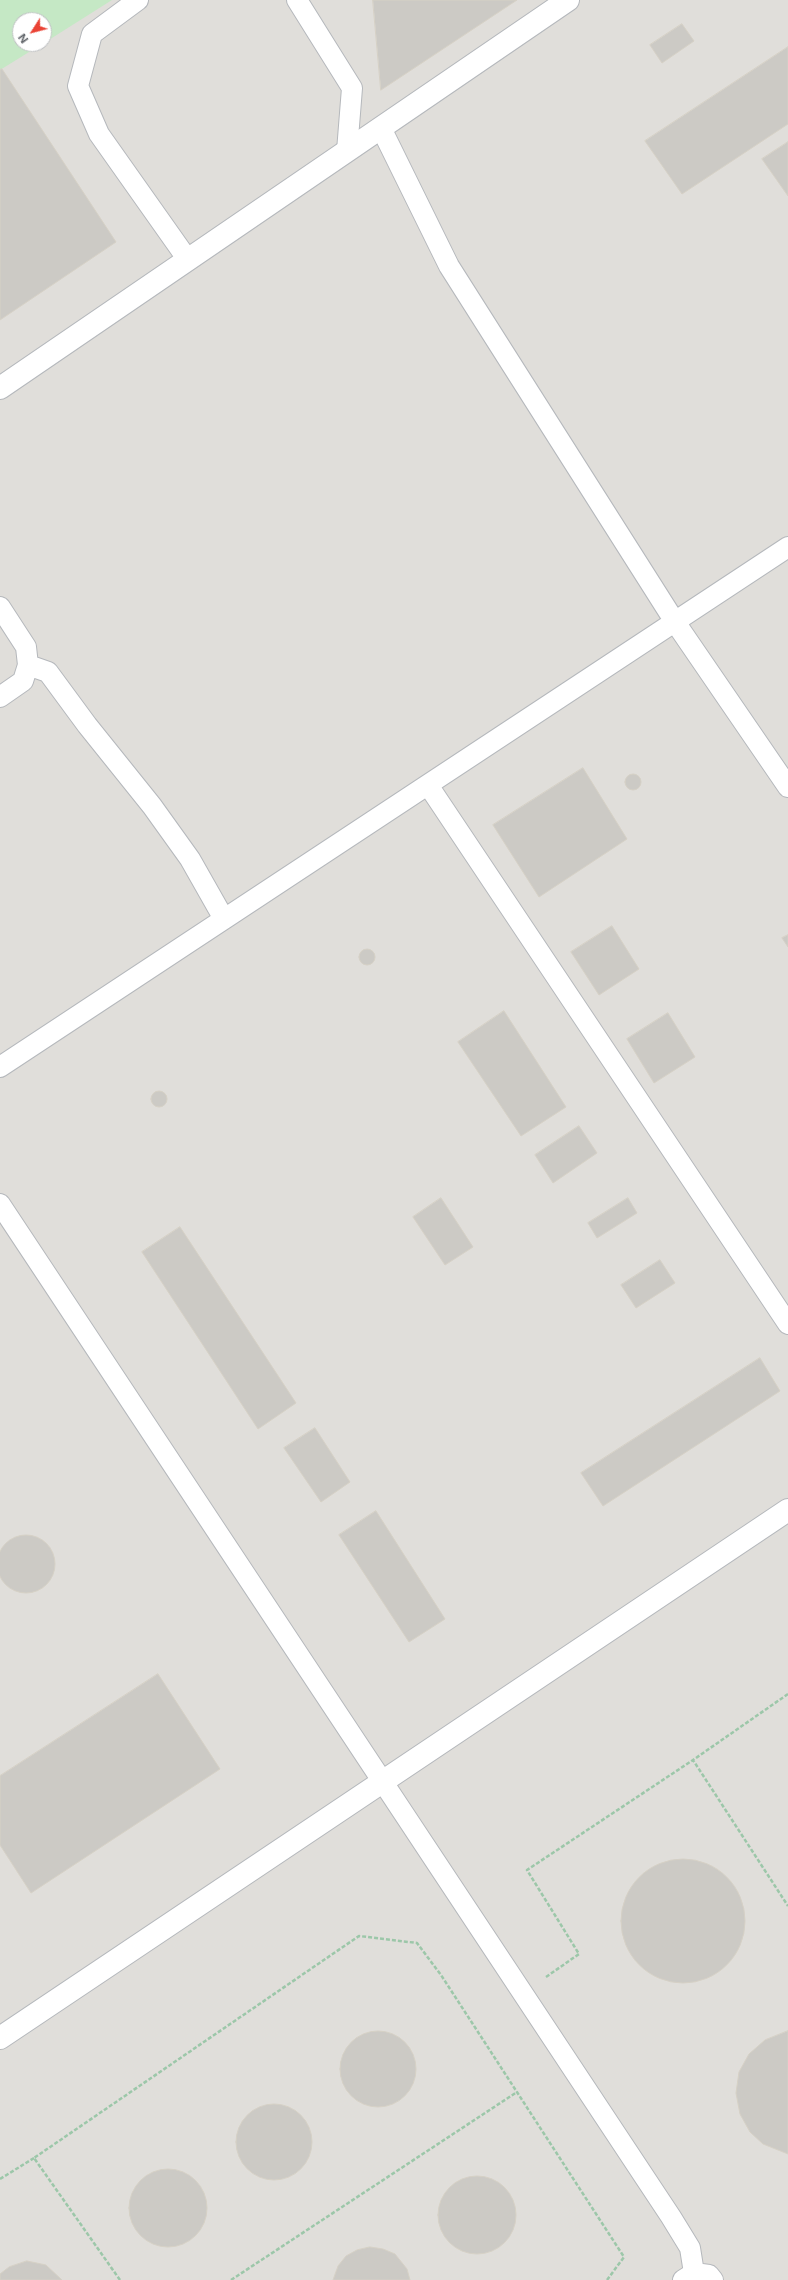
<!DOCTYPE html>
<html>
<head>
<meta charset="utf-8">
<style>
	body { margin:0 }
	#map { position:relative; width:788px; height:2280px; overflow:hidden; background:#f1efe8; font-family:Inter,sans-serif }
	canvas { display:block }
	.north { position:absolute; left:12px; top:12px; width:40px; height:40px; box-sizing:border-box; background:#fff; border:1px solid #bfc1c3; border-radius:50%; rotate:234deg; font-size:11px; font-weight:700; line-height:16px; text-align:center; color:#5f6368 }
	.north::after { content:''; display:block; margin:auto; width:14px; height:18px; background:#ea4335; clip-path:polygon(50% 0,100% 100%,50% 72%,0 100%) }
</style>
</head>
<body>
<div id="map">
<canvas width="788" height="2280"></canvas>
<div class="north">N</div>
</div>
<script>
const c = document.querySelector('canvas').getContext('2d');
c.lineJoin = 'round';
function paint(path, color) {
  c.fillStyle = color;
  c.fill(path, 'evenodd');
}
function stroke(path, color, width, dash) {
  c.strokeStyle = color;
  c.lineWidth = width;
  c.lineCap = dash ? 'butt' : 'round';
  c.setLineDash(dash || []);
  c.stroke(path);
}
const industrial = new Path2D(`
	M0,0H788V2280H0ZM20,20H44V44H20Z`);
const green = new Path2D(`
	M0,0H112L44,43V20H20V44H42L0,70Z`);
const building = new Path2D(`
	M373,0H517L381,90Z
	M682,24L694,41L662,63L650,45Z
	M788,47V124L682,194L645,141Z
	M2,69L116,242L0,320V70Z
	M788,142V196L762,159Z
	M583,768L627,839L539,897L493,825Z
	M625 782a8 8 0 1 1 16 0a8 8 0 1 1-16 0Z
	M612,926L639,969L599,995L571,952Z
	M788,935V947L782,938Z
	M359 957a8 8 0 1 1 16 0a8 8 0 1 1-16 0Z
	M504,1011L566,1107L521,1136L458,1042Z
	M668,1013L695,1057L654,1083L627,1039Z
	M151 1099a8 8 0 1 1 16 0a8 8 0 1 1-16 0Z
	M579,1126L597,1153L553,1183L535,1155Z
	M441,1198L473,1247L445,1265L413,1217Z
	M628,1198L637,1213L597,1238L588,1223Z
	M180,1227L296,1403L258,1429L142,1252Z
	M660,1260L675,1283L636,1308L621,1285Z
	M760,1358L780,1391L603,1506L581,1473Z
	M315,1428L350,1482L321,1502L284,1448Z
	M376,1511L445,1619L409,1642L339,1535Z
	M-3 1564a29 29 0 1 1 58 0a29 29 0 1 1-58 0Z
	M158,1674L220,1769L31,1893L0,1845V1776Z
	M621 1921a62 62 0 1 1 124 0a62 62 0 1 1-124 0Z
	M340 2069a38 38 0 1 1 76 0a38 38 0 1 1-76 0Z
	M788,2031V2154L763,2144L750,2132L740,2114L736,2093L739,2072L749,2054L765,2040Z
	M236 2142a38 38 0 1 1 76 0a38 38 0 1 1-76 0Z
	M129 2208a39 39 0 1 1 78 0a39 39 0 1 1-78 0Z
	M438 2215a39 39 0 1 1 78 0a39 39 0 1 1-78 0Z
	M370,2247L383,2249L395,2254L407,2269L410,2280H333L338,2266L346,2256L357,2250Z
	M27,2261L46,2265L62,2280H0V2274L9,2267Z`);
const path = new Path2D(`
	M788,1694L693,1760L788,1906
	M546,1977L579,1954L527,1870L693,1760
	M0,2179L34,2158
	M120,2280L34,2158L359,1936L417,1943L441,1975L624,2257L607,2280
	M231,2280L517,2092`);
const service = new Path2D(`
	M138,0L92,34L78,86L99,134L188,260
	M297,0L352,88L347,151
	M381,128L449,266L675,622L788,787
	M0,607L26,647L28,665L23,681L0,697
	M28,665L48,672L87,725L152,806L190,859L224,919
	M428,785L788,1324
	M0,1067L788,547
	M0,1204L671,2217L690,2248L694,2273
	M683,2280L694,2273L709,2275L713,2280`);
const minor = new Path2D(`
	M0,388L568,0
	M0,2038L788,1510`);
paint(industrial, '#e0deda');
paint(green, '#c5e8c5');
paint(building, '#cccac5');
stroke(building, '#d6d1c6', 1);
stroke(service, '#b5b8bc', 22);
stroke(minor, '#b5b8bc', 24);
stroke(path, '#9cc7a9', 2.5, [4, 2]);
stroke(service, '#fff', 20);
stroke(minor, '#fff', 22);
</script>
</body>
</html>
